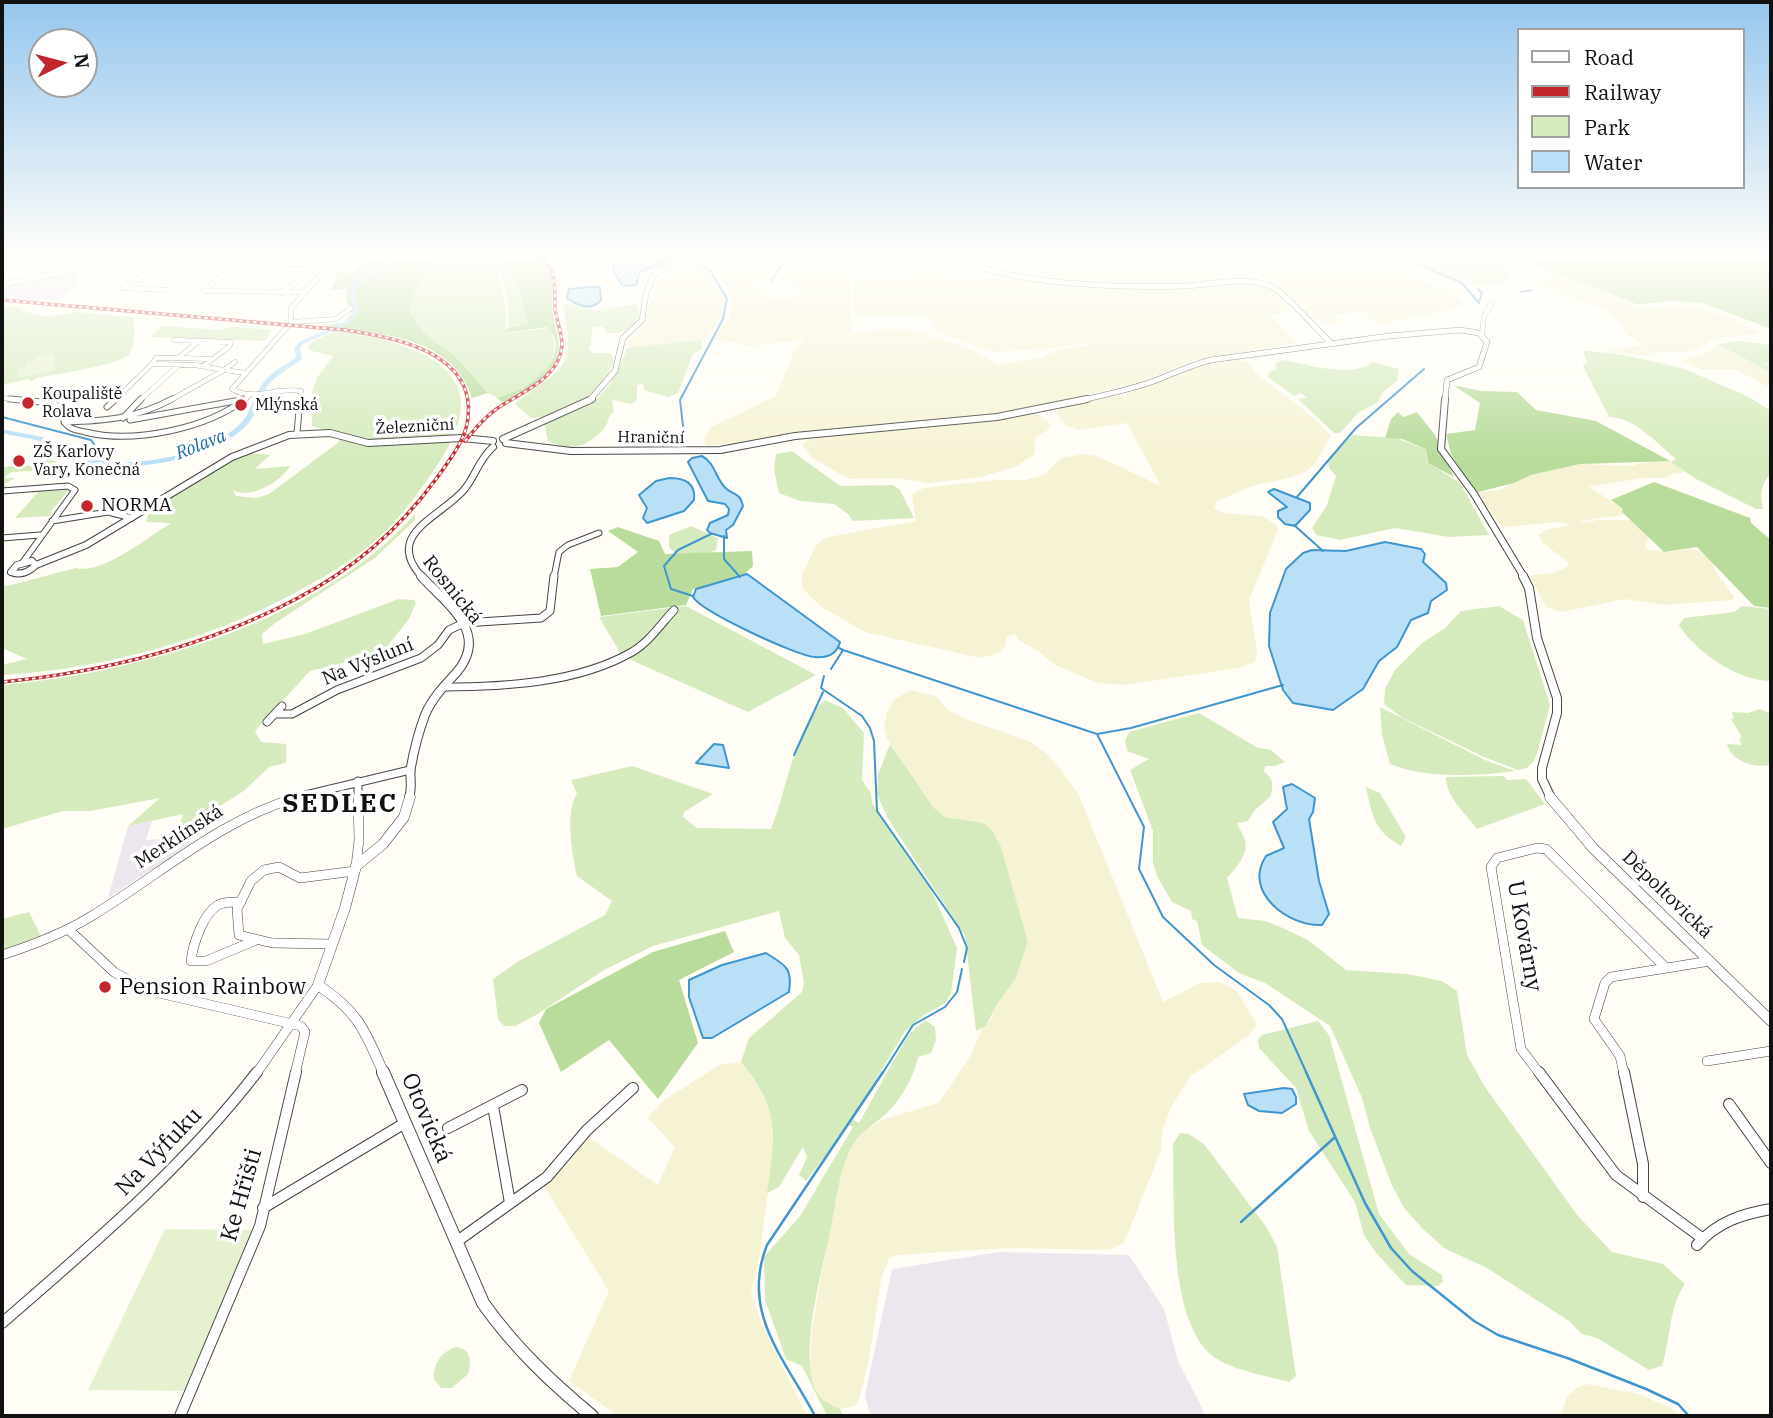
<!DOCTYPE html>
<html>
<head>
<meta charset="utf-8">
<style>
	body { margin:0 }
	#map { position:relative; width:1773px; height:1418px; overflow:hidden; background:#fffdf5; font-family:"IBM Plex Serif",serif }
	canvas { display:block }
	.frame { position:absolute; inset:0; border:4px solid #111; pointer-events:none }
	.legend { position:absolute; left:1517px; top:28px; width:228px; height:161px; box-sizing:border-box; background:#fff; border:2px solid #a0a0a0; margin:0; padding:9px 12px; list-style:none; font-size:21px; color:#111 }
	.legend li { display:flex; align-items:center; gap:14px; height:35px }
	.legend b { width:35px; border:2px solid #a0a0a0 }
	.north { position:absolute; left:28px; top:28px; width:70px; height:70px; box-sizing:border-box; background:#fff; border:2px solid #a0a0a0; border-radius:50%; rotate:84deg; font-size:19px; font-weight:700; line-height:28px; text-align:center; color:#111 }
	.north::after { content:''; display:block; margin:auto; width:24px; height:32px; background:#c4262e; clip-path:polygon(50% 0,100% 100%,50% 72%,0 100%) }
</style>
</head>
<body>
<div id="map">
<canvas width="1773" height="1418"></canvas>
<div class="frame"></div>
<ul class="legend">
<li><b style="height:9px;background:#fff"></b>Road</li>
<li><b style="height:9px;background:#c4262e"></b>Railway</li>
<li><b style="height:19px;background:#d5ebbd"></b>Park</li>
<li><b style="height:19px;background:#b9e0f7"></b>Water</li>
</ul>
<div class="north">N</div>
</div>
<script>
const c = document.querySelector('canvas').getContext('2d');
c.lineJoin = 'round';
function paint(path, color) {
  c.fillStyle = color;
  c.fill(path, 'evenodd');
}
function stroke(path, color, width, dash) {
  c.strokeStyle = color;
  c.lineWidth = width;
  c.lineCap = dash ? 'butt' : 'round';
  c.setLineDash(dash || []);
  c.stroke(path);
}
function label(font, color, halo, rows, align = 'center') {
  c.font = font + ' "IBM Plex Serif",serif';
  c.lineWidth = 7;
  c.setLineDash([]);
  c.textBaseline = 'middle';
  c.strokeStyle = halo;
  c.fillStyle = color;
  for (const [text, x, y, turn = 0] of rows) {
    c.save();
    c.translate(x, y);
    c.rotate((+turn || 0) * Math.PI / 180);
    c.textAlign = isNaN(turn) ? turn : align;
    if (halo) c.strokeText(text, 0, 0);
    c.fillText(text, 0, 0);
    c.restore();
  }
}
const industrial = new Path2D(`
	M77,272L79,287L57,301L2,298V286Z
	M152,821L146,840L174,838L178,830L192,843L108,898L128,826Z
	M1000,1252L1129,1255L1164,1309L1178,1361L1206,1416H870L865,1395L892,1269Z`);
const farmland = new Path2D(`
	M782,258L764,279L754,286L762,295L773,299L797,297L800,294L782,277L790,271L793,258H849L852,332L822,337L892,329L911,331L963,346L999,364L1042,358L1054,351L1089,345L1092,342L1054,348L992,352L938,331L930,325L935,322L929,318L900,315L853,317L854,276L876,282L903,281L904,271L940,265L956,283L1011,274L1093,287L1248,281L1267,286L1288,307V312L1270,315L1296,343L1192,361L1136,384L1006,412L706,446L704,439L711,427L776,396L796,347L806,339L751,346L713,339L729,318L732,303L728,290L710,264V259Z
	M1048,258H1220L1210,261L1223,278L1176,285L1100,284L1057,279L1039,276Z
	M1295,258H1346L1269,275L1347,262L1376,269L1399,264L1416,273L1425,282L1454,294L1464,305L1440,313L1390,322H1376L1361,312L1335,315L1340,323H1324L1305,312L1307,307L1305,304L1292,301L1277,286L1262,277L1268,274L1253,276L1239,268Z
	M702,268L709,271L726,297L727,304L714,330L702,340L630,348L626,342L644,324L649,301L661,279L677,269Z
	M1555,274L1597,286L1637,303L1631,307L1634,309L1692,305L1763,329L1733,321L1761,333L1714,339L1695,349L1686,352L1650,353V355L1642,356L1607,351L1643,345L1626,334L1622,325L1604,309L1526,280Z
	M1719,345L1771,373V388L1734,369L1702,370L1681,360L1703,354Z
	M1234,360L1248,362L1256,373L1314,418L1331,436L1314,465L1305,472L1289,478L1252,486L1217,501L1214,508L1223,513L1262,516L1276,525L1278,530L1249,600L1257,652L1255,662L1239,668L1123,685L1098,683L1055,665L1037,650L1021,642L1014,634L1007,637L1005,647L999,653L980,658L865,632L820,606L802,588V575L815,547L822,540L828,537L916,521L912,495L923,488L996,480H1025L1044,475L1061,458L1085,454L1097,456L1161,486L1127,423L1079,430L1067,426L1055,412L1065,406L1127,394L1194,368Z
	M1034,414L1043,417L1050,424L1048,430L1035,438V454L1017,466L981,477L928,483L896,478L849,479L812,458L802,445L809,440L834,435L998,420Z
	M1651,461H1671L1685,472L1672,474L1666,478H1642L1589,487L1622,508L1623,512V515L1580,521L1583,523L1598,520H1632L1644,531L1648,539L1645,546L1649,550L1668,552L1693,549L1699,551L1712,561L1717,574L1734,597L1732,600L1664,605L1625,599L1562,612L1546,607L1530,575L1552,573L1568,567L1569,563L1543,543L1538,535L1546,530L1571,525L1558,522L1504,527L1500,525L1477,492L1500,490L1523,477L1580,464L1630,466Z
	M910,690L936,696L947,709L963,718L1031,742L1046,753L1062,771L1079,795L1163,1002L1200,983L1220,982L1236,990L1257,1025L1248,1036L1190,1077L1171,1107L1162,1132L1161,1150L1124,1243L1109,1250L1006,1248L898,1255L889,1258L881,1280L869,1359L859,1400L854,1406L840,1409L827,1403L817,1394L812,1382L810,1365L812,1330L821,1276L843,1166L853,1144L863,1131L884,1119L939,1103L971,1055L982,1029L990,1021L997,1004L1015,980L1028,942L997,837L983,824L945,817L934,808L887,739L884,728L887,712L894,700Z
	M741,1062L769,1101L774,1123L773,1155L759,1258L751,1291L764,1331L807,1416H618L569,1381L609,1291L544,1186L565,1167L588,1137L658,1185L675,1147L648,1118L663,1101L719,1065Z
	M1587,1384L1638,1394L1671,1408L1682,1416H1561L1567,1397L1578,1387Z`);
const green = new Path2D(`
	M433,258H503L519,288L528,323L508,327C510,307 506,275 493,260C498,277 512,318 504,333L549,328C570,360 526,396 496,397L488,393L454,355L427,336L410,313L413,294Z
	M1398,258H1491L1513,277L1503,283H1488L1478,287L1471,285L1472,280L1468,279L1440,275Z
	M569,304L595,310L637,304L639,313C633,329 623,334 607,333L602,326L592,328L591,345L588,348L592,353H610L614,360C604,395 566,416 531,418L515,404C559,367 578,374 563,306Z
	M2,306L24,308L20,311L51,317L76,312L133,317C135,328 136,345 129,354C122,365 50,375 37,378L31,382L28,379L2,385Z
	M163,326L217,330L232,327L273,330L264,341L149,337Z
	M334,331C361,333 391,340 416,351C484,381 463,429 430,476C416,495 403,514 387,530C364,552 337,570 309,585C216,638 108,669 2,675V665L27,659L2,648V584L7,586L76,568C102,575 148,537 171,523L146,522L149,511L245,453L270,455L255,469L290,466C281,482 250,500 233,490L236,496L257,498L269,494L339,442L340,435L312,426V392L317,378L333,356L308,350L309,344Z
	M702,340V349L693,354L678,393L668,397L644,390L643,384L637,385V400L631,404L612,400L614,411C607,416 609,424 603,430C587,446 572,453 548,441L544,423C595,402 606,403 627,348Z
	M1740,341L1771,345V365L1760,361L1771,367V373L1718,344Z
	M1583,350L1624,355L1682,368L1749,397L1771,411V474C1760,484 1760,495 1763,509H1756L1696,479L1671,462L1676,459C1657,444 1635,417 1609,417L1584,368L1583,364L1587,363Z
	M1284,360C1310,364 1348,379 1373,362L1399,369L1397,381L1382,393L1377,403L1359,412L1340,433H1334L1298,399L1307,398L1301,393L1294,396L1268,377L1269,372L1276,369L1275,363Z
	M1352,435L1395,438L1426,449L1427,462L1460,483L1489,535L1449,537L1395,528L1340,540L1316,535L1312,528L1327,505L1336,476L1329,468L1328,460Z
	M792,451L840,486L893,485L900,490L914,518L853,521L848,514L834,504L800,501L779,493L774,470L776,454Z
	M42,454L58,463L54,470L11,472L4,478H15L3,485H8L2,489V467L32,465Z
	M69,490L51,511V516L15,518L39,491Z
	M415,514V520L375,558L275,623L262,634L263,644L305,634L399,599L414,600L416,603L409,619L386,648L360,659L310,671L255,731L261,742L286,744V763L269,767L245,790L180,832L178,830L183,814L128,826L160,798L90,811H63L2,829V685C140,673 321,621 415,514Z
	M691,526L718,538L716,550L708,553L676,554L669,547V535Z
	M686,606L816,675L748,712L622,656L599,617Z
	M1499,606L1523,620L1550,705L1538,750L1534,761L1527,768L1518,770L1484,757L1401,717L1384,704L1385,689L1395,670L1422,643L1445,628L1461,611Z
	M1742,606L1771,609V681C1739,681 1696,653 1679,625L1684,618L1734,612Z
	M825,700L843,708L864,733L862,780L871,793L872,803L929,885L957,948L951,994L945,1003L924,1015L905,1031L852,1119L859,1123L908,1035L925,1020L935,1027L936,1040L931,1053L918,1057C915,1075 901,1099 888,1112C876,1124 861,1130 853,1145C839,1169 837,1200 831,1227C822,1273 803,1334 812,1380C815,1396 826,1403 840,1409L843,1416H827L802,1366L786,1359L765,1300L764,1257L800,1216L853,1127L849,1125L806,1181L799,1175L807,1157L803,1147L779,1187L767,1193C776,1135 781,1110 741,1062L749,1038L802,992L804,983L799,955L785,938L779,911L653,946L604,970L536,1015L515,1026H504L498,1019L493,979L519,961L605,915L612,901L577,876C572,857 565,808 577,794L571,780L632,766L713,794L684,812L683,817L697,828L771,829C786,795 796,721 825,700Z
	M1380,707L1485,760L1515,771C1477,776 1426,779 1390,764L1382,735Z
	M1760,709L1771,714V764C1757,770 1730,761 1727,744L1742,745L1739,739L1742,737L1731,719H1734L1732,712L1748,713Z
	M1199,713L1258,748L1271,750L1285,762L1275,766H1265L1264,772C1274,779 1273,785 1271,796L1254,811L1248,821L1237,823C1239,829 1243,834 1245,840C1249,854 1236,868 1227,878L1238,918L1265,921L1285,929L1308,940L1346,970L1407,974L1442,981L1457,991L1467,1055L1485,1087L1578,1216L1612,1252L1663,1264L1685,1284C1668,1309 1671,1339 1662,1366L1649,1370L1597,1338L1582,1334L1569,1321L1487,1268L1444,1248L1423,1229L1404,1208L1391,1183L1370,1128L1362,1098L1330,1026L1265,983L1239,973L1202,945L1197,921L1192,919L1191,911L1172,902L1157,876L1153,863V831L1130,770L1149,759L1127,751L1125,741L1129,732Z
	M890,744L934,808L945,817L983,823L993,831L1001,847L1028,942L1015,980L997,1004L986,1026L976,1031L965,936L887,817L877,794L878,775Z
	M1504,776L1507,780L1526,779L1545,804L1477,829C1466,814 1445,796 1446,777Z
	M1366,787L1380,793L1406,837L1401,846C1374,831 1372,815 1366,787Z
	M29,912L42,938L2,950V919Z
	M1318,1021L1329,1035L1379,1214L1409,1254L1442,1275L1443,1282L1438,1286L1406,1285L1376,1253L1364,1235L1355,1202L1309,1131L1296,1088L1259,1048L1258,1040L1262,1035Z
	M1180,1133L1189,1134L1204,1144L1267,1228L1277,1247L1296,1376L1289,1382C1268,1376 1225,1369 1209,1353C1167,1312 1175,1200 1173,1144Z
	M456,1347C471,1348 472,1362 468,1374L452,1388H441L434,1379C433,1364 441,1352 456,1347Z`);
const forest = new Path2D(`
	M369,258H433L413,294L410,313L427,336L454,355L488,393L472,398C454,336 375,332 322,327L345,322L352,313L346,299L347,289L330,290L337,278L333,272L352,273Z
	M503,258H540C560,278 552,284 552,308C553,321 559,334 559,347C558,375 522,391 502,403L496,397C523,396 577,355 547,327L503,333L507,328L528,323L519,288Z
	M1517,258H1771V329L1702,303L1673,301L1638,304Z
	M1453,385L1481,391L1517,392L1536,410L1596,421L1670,461L1580,464L1531,475L1514,483L1474,493L1451,454L1446,434L1475,430L1480,403Z
	M1398,412L1403,417L1417,412L1435,435L1454,477L1428,463L1426,449L1402,439L1385,438L1391,419Z
	M1654,482L1750,518L1751,523L1771,540V608L1754,606L1697,547L1664,552L1623,513L1622,508L1611,500Z
	M618,527L659,541L665,554L752,551L753,566L745,574L693,589L686,605L601,616L590,569L618,567L638,552L608,531Z
	M725,931L734,952L679,980L698,1043L658,1099L609,1040L561,1072L539,1023L546,1009L653,952Z`);
const pitch = new Path2D(`
	M53,353L56,370L17,378V369L25,368L26,363L34,361V357Z
	M165,1229L254,1230L185,1391L88,1390Z`);
const water = new Path2D(`
	M604,258H675L640,272L636,285L623,286L614,272L613,263Z
	M589,287H600L601,300C591,312 578,306 567,298L569,289Z
	M702,456C716,463 716,482 728,490C737,496 740,494 743,506L733,525L726,530L727,538L710,533L707,530L710,523L728,515L729,509L725,504L708,501L688,462L692,458Z
	M669,478C685,478 696,483 694,500L684,511L647,523L643,518L647,508L639,495L656,481Z
	M1274,489L1310,503V510L1295,526L1285,524L1278,517V511L1287,507L1268,492Z
	M1385,542L1421,549L1425,554L1423,562L1446,583L1447,590L1431,601L1428,613L1411,620L1397,647L1379,661L1363,689L1333,710L1293,703L1283,690L1269,646L1270,613L1286,569L1303,553L1312,550L1346,551Z
	M747,574L840,642C837,654 827,658 815,657C797,656 702,612 693,597L696,589Z
	M714,744L723,745L729,768L696,763Z
	M1292,784L1315,798L1313,812L1309,819L1319,881L1329,914L1322,925C1289,927 1242,892 1266,856L1284,848L1273,822L1287,809L1283,787Z
	M766,953C784,965 793,966 789,992L712,1038H703L689,997V980L722,965Z
	M1284,1088L1292,1089L1296,1097V1104L1282,1113L1259,1111L1248,1105L1244,1094Z`);
const streamFar1 = new Path2D(`
	M1422,266L1462,283L1479,303
	M771,281L786,258
	M1478,289L1482,293L1479,302
	M1521,292L1532,290
	M2,417L91,440L96,447L88,461
	M683,426L680,400L723,319L727,299L710,270L692,260
	M1297,497L1356,428L1424,369
	M1294,525L1323,551
	M724,536V559L740,577
	M693,596L671,589L664,566L678,550L711,534
	M843,650L1097,734L1131,728L1283,685
	M831,669L843,650L839,648
	M824,676L821,688L862,716L870,728L874,741L877,811L959,928L967,948L964,962
	M1097,734L1144,827L1139,869L1163,917L1214,965L1269,1005L1282,1019L1307,1074
	M794,755L823,692
	M882,1074L913,1025L945,1007L957,992L962,969`);
const stream = new Path2D(`
	M1306,1072L1365,1203L1391,1248L1412,1271L1474,1321L1498,1335L1570,1359L1646,1389L1678,1404L1689,1416
	M1241,1222L1334,1138
	M815,1416C785,1359 740,1313 767,1245L883,1072`);
const river = new Path2D(`
	M388,258H395L359,285L355,293L360,312L350,323L303,344L300,348L302,359C291,368 277,374 268,385C259,398 257,416 245,427C213,459 130,474 87,463C71,459 59,449 44,443C31,437 15,437 2,433V429C17,433 34,434 49,439C64,445 77,456 92,459C134,469 207,455 239,425C251,414 253,396 263,383C271,371 285,366 296,357L294,348L299,342L346,321L354,312L349,293L353,284Z`);
const minorFar4 = new Path2D(`
	M2,259L11,258
	M969,265L981,258
	M2,266L45,263
	M234,267L325,270
	M37,278L48,258
	M2,284L142,258
	M170,290L122,288L172,258
	M205,290L246,258
	M205,291L304,292
	M282,293L311,270
	M293,322L336,319L351,308
	M291,324V308L323,272L342,258
	M287,327L232,389C253,402 278,386 301,391L300,401
	M1482,334L1484,316L1491,304
	M174,340L231,342L229,347L203,366
	M199,341L178,358L212,359
	M152,364L156,358H178
	M2,398L28,401
	M114,401L152,364L195,365L224,370L235,362
	M139,401L179,365
	M169,401L224,370L246,373
	M243,401L251,394`);
const minorFar3 = new Path2D(`
	M10,399L53,403L61,408C62,413 63,419 65,423C70,430 78,430 85,432C133,444 206,429 245,399
	M107,407L116,399
	M123,418L141,399
	M130,420L235,401
	M64,422C105,421 135,419 172,399
	M297,433L300,399
	M2,491L68,486L75,490L23,562
	M52,521L108,512L132,518
	M2,538L40,535
	M554,577L559,552L568,545L599,533`);
const minorFar2 = new Path2D(`
	M443,687C504,687 578,683 632,652C649,642 661,624 674,610
	M275,714H292L337,690L421,658L438,645L449,630L464,623L541,618L550,611L554,576
	M267,722L282,706
	M358,781V798
	M293,798L410,770`);
const minorFar1 = new Path2D(`
	M356,866L359,840L358,797
	M241,902C234,902 225,901 218,905C203,914 193,944 191,961H206L254,941
	M68,929L114,972L146,990L301,1026L305,1032L295,1074
	M331,944L272,943L239,935L237,909L251,881L264,870L279,867L300,878L355,871
	M2,955C33,945 62,934 90,917C160,875 219,820 298,797
	M1707,1061L1771,1051
	M256,1074L318,985
	M1540,1074L1521,1049L1491,867L1497,858L1537,848L1546,849L1666,968
	M1624,1074L1620,1056L1594,1019L1605,983L1611,977L1710,961`);
const minor = new Path2D(`
	M1539,1072L1616,1175L1702,1238
	M1624,1072L1643,1164V1197
	M1729,1104L1771,1163
	M493,1106L510,1203
	M448,1128L522,1090
	M263,1208L405,1123
	M456,1242L547,1177L587,1130L633,1088
	M1697,1245C1717,1222 1742,1214 1771,1209
	M2,1323C93,1244 183,1168 257,1072
	M180,1416L260,1226L296,1072`);
const tertiaryFar4 = new Path2D(`
	M953,258C1017,285 1116,288 1185,286C1212,285 1245,275 1270,286C1285,292 1318,331 1332,344
	M589,401L615,371L623,338L642,320L646,293L653,277L662,270L693,258
	M1078,401C1104,395 1129,390 1154,381C1173,374 1190,365 1211,360L1389,336L1460,330L1479,333L1487,342L1479,367L1447,380L1445,401`);
const tertiaryFar3 = new Path2D(`
	M1445,399L1441,449L1474,494L1524,577
	M503,439L592,399
	M506,443L571,451L720,450L795,436L997,417L1087,399
	M32,561L36,565C29,572 21,576 11,572L17,565Z
	M36,565L86,545L232,457L289,435L330,433L368,443L462,438L493,441
	M422,577C384,535 437,519 463,491C475,478 478,460 493,447`);
const tertiaryFar2 = new Path2D(`
	M1523,576L1529,588L1537,638L1557,698V713L1542,768V779L1551,798
	M409,798C413,785 409,778 411,767C414,750 419,731 425,715C432,698 445,685 457,672C490,632 447,605 421,576`);
const tertiaryFar1 = new Path2D(`
	M1550,797L1593,848L1771,1021
	M384,1074C365,1031 359,1012 318,985L345,908L356,866L383,844L404,817L410,797`);
const tertiary = new Path2D(`
	M383,1072L483,1303C514,1347 551,1382 592,1416`);
const rail = new Path2D(`
	M2,300L345,330C394,337 476,352 468,418C466,440 448,462 436,479C399,530 352,570 296,599C204,647 105,672 2,682
	M465,441C474,430 483,419 495,410C519,393 560,379 562,345C562,332 556,320 555,308C554,287 558,275 543,258`);
const markers = [
	[28,403,7,"#c4262e"],
	[241,405,7,"#c4262e"],
	[19,461,7,"#c4262e"],
	[87,506,7,"#c4262e"],
	[105,987,7,"#c4262e"]
];
const farPoinames = [
	["Koupaliště",42,394],
	["Rolava",42,412],
	["Mlýnská",255,405],
	["ZŠ Karlovy",33,452],
	["Vary, Konečná",33,470]
];
const farStreetnames = [
	["Železniční",415,427,-3],
	["Hraniční",651,438,1]
];
const farWaternames = [
	["Rolava",201,445,-22]
];
const poiNames = [
	["NORMA",101,506]
];
const streetNames = [
	["Rosnická",452,590,51],
	["Na Výsluní",368,662,-22],
	["Merklínská",179,837,-33],
	["Děpoltovická",1667,895,44]
];
const nearStreetnames = [
	["U Kovárny",1524,936,80],
	["Otovická",426,1118,67],
	["Na Výfuku",159,1152,-46],
	["Ke Hřišti",242,1195,-74]
];
const nearPoinames = [
	["Pension Rainbow",119,987]
];
const districtNames = [
	["SEDLEC",340,804]
];
paint(industrial, '#eee6ef');
paint(farmland, '#f6f3d4');
paint(green, '#d5ebbd');
paint(forest, '#b9dc9c');
paint(pitch, '#e6f2cf');
paint(water, '#b9e0f7');
stroke(water, '#3f96cf', 2);
stroke(streamFar1, '#3f96cf', 2);
stroke(stream, '#3f96cf', 2.5);
paint(river, '#b9e0f7');
stroke(minorFar4, '#444', 5);
stroke(minorFar3, '#444', 7);
stroke(minorFar2, '#444', 9);
stroke(minorFar1, '#444', 10);
stroke(minor, '#444', 12);
stroke(tertiaryFar4, '#444', 6);
stroke(tertiaryFar3, '#444', 8);
stroke(tertiaryFar2, '#444', 10);
stroke(tertiaryFar1, '#444', 11);
stroke(tertiary, '#444', 14);
stroke(minorFar4, '#fff', 4.5);
stroke(minorFar3, '#fff', 5);
stroke(minorFar2, '#fff', 7);
stroke(minorFar1, '#fff', 9);
stroke(minor, '#fff', 10);
stroke(tertiaryFar4, '#fff', 5);
stroke(tertiaryFar3, '#fff', 6);
stroke(tertiaryFar2, '#fff', 8);
stroke(tertiaryFar1, '#fff', 10);
stroke(tertiary, '#fff', 12);
stroke(rail, '#c4262e', 3.5);
stroke(rail, '#fff', 2, [3.5]);
const sky = c.createLinearGradient(0, 0, 0, 457);
sky.addColorStop(0, '#95c6ee');
sky.addColorStop(0.56, '#fffefa');
sky.addColorStop(1, '#fffefa00');
c.fillStyle = sky;
c.fillRect(0, 0, 1773, 457);
for (const [x, y, r, color] of markers) {
  const dot = new Path2D();
  dot.arc(x, y, r, 0, 2 * Math.PI);
  c.fillStyle = color;
  c.fill(dot);
  stroke(dot, '#fff', 2.5);
}
label('16px', '#111', '#fff', farPoinames, 'left');
label('16px', '#111', '#fff', farStreetnames);
label('italic 18px', '#1768a6', '#fff', farWaternames);
label('19px', '#111', '#fff', poiNames, 'left');
label('19px', '#111', '#fff', streetNames);
label('23px', '#111', '#fff', nearStreetnames);
label('23px', '#111', '#fff', nearPoinames, 'left');
c.letterSpacing = '2px';
label('bold 26px', '#111', '#fff', districtNames);
c.letterSpacing = '0px';
</script>
</body>
</html>
